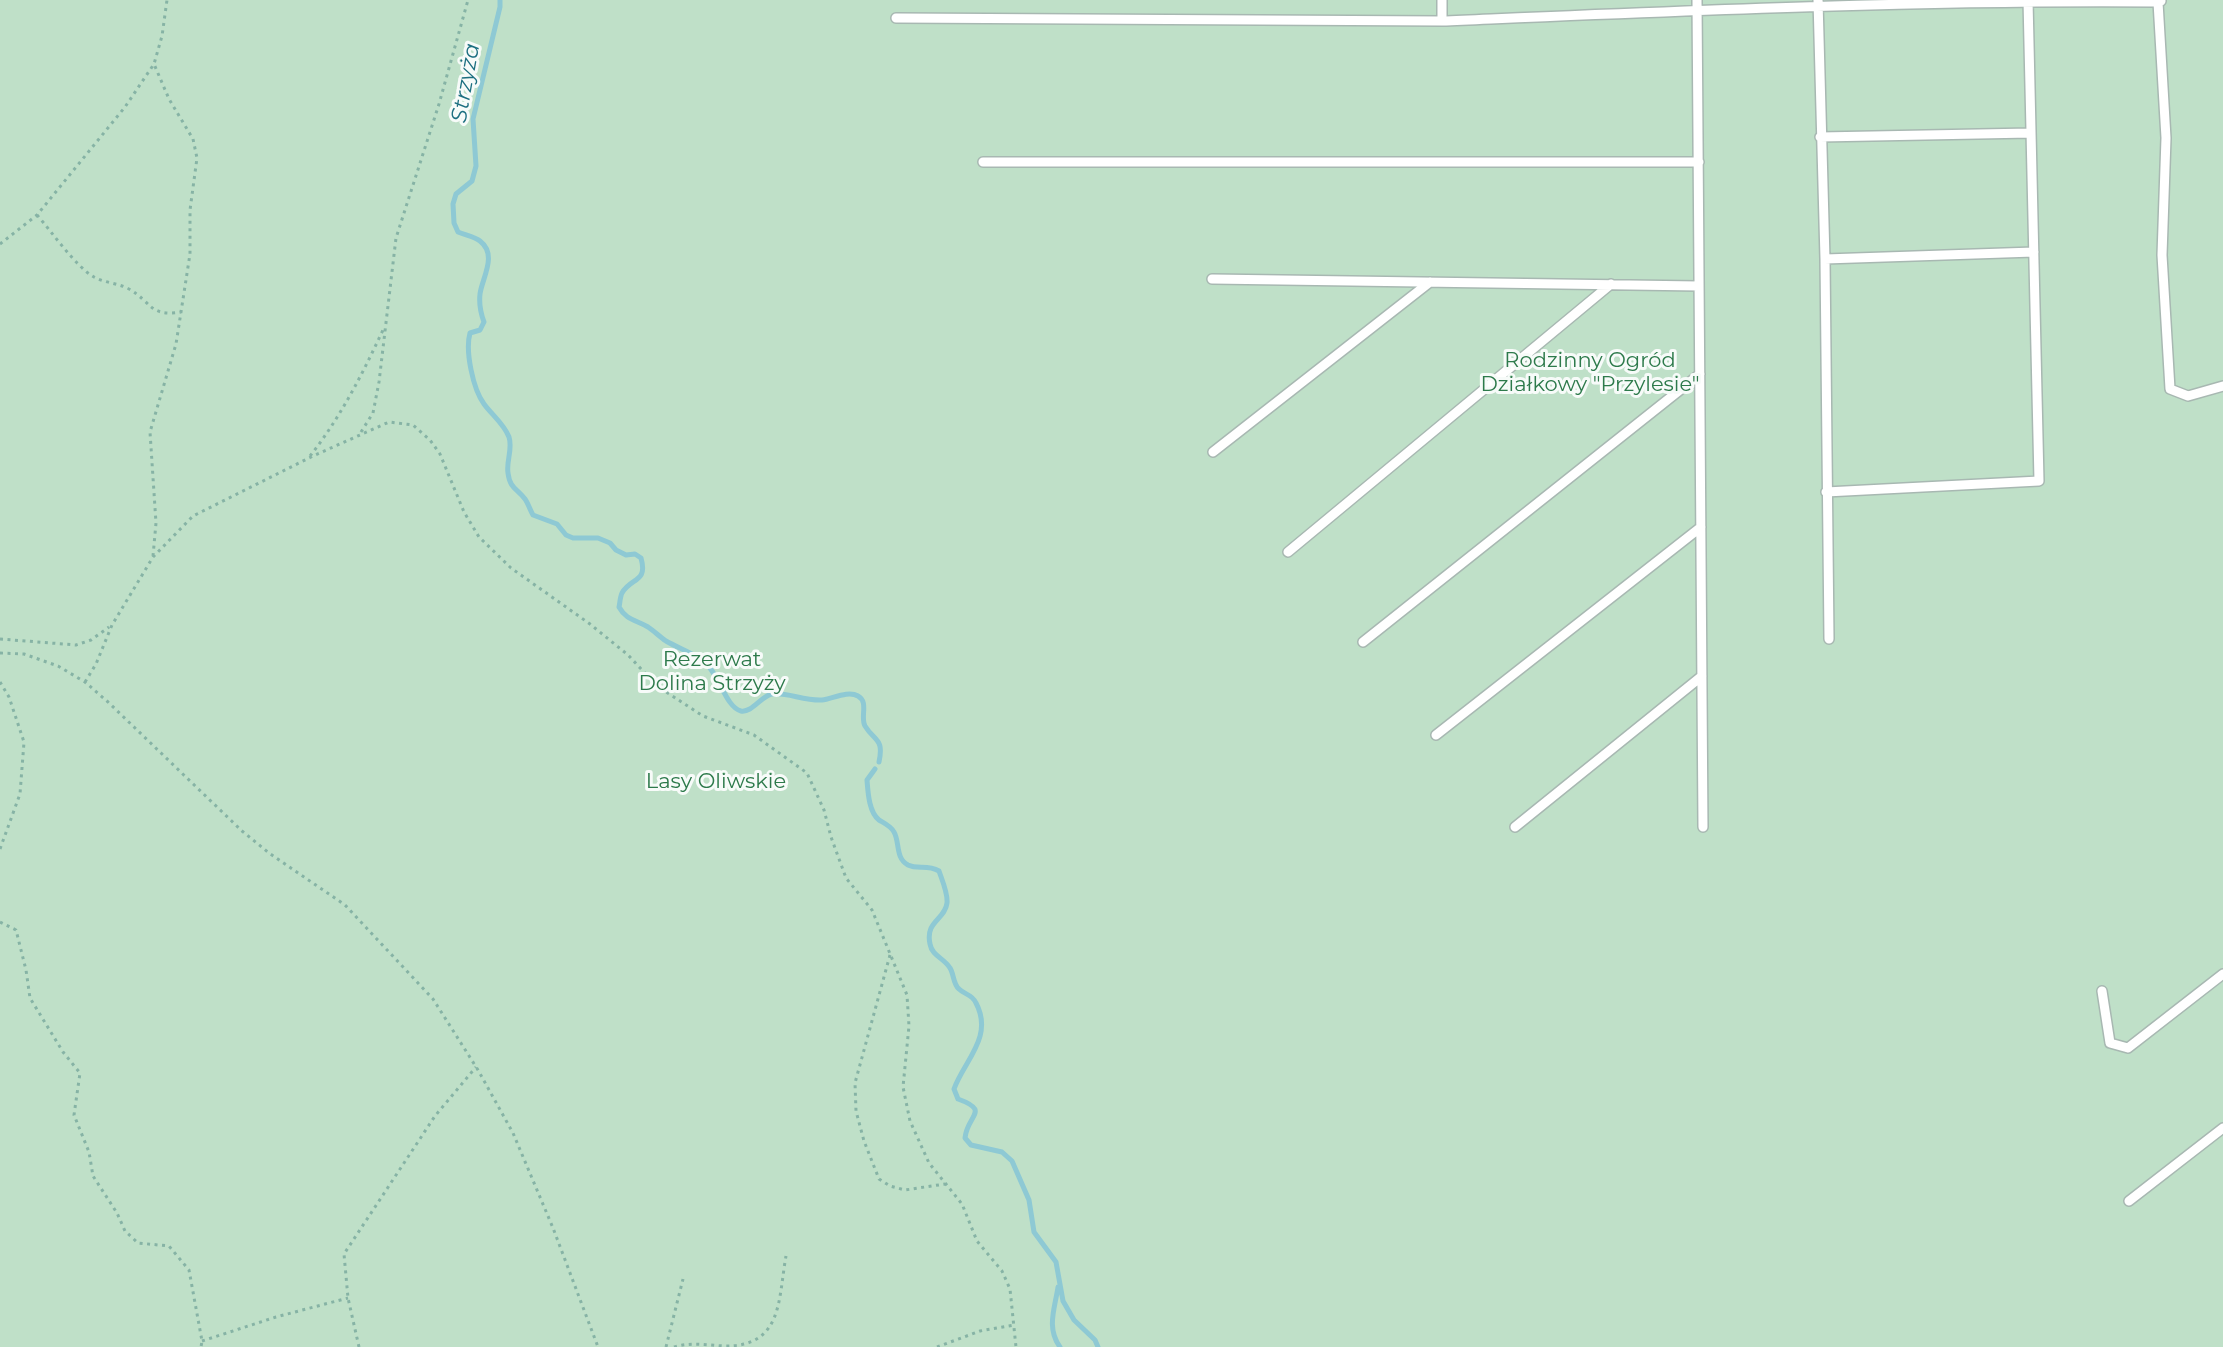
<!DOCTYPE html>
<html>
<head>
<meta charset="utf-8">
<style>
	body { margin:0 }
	canvas { display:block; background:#e6efeb }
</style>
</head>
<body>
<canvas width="2223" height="1347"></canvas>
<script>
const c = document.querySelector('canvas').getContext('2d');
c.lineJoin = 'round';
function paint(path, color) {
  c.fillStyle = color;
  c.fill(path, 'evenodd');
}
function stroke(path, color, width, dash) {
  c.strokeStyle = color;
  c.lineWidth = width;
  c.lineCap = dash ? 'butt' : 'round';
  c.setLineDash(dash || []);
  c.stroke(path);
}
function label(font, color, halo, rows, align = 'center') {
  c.font = font + ' Montserrat,sans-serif';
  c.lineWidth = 6;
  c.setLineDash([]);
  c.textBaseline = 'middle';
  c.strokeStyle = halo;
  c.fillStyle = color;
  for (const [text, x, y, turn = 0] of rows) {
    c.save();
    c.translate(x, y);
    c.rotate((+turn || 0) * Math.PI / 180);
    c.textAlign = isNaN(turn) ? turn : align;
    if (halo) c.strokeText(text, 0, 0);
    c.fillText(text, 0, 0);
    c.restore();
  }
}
const green = new Path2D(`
	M0,0H2223V1347H0Z`);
const stream = new Path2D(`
	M500,0V7L473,119L476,166L472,181L456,194L453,204L454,223L458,232C465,235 475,237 480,241C498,255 482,278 480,294C479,303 481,314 484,322L480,330L470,333C465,351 473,389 484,404C492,415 504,424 509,437C513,449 506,461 508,473C510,489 517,488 525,499C528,503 530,510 533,515L557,524L566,535L573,538H598L610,543L616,550L626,555L635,554L641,558C648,583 631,577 622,593C620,597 620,603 619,607C626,620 636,620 648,627C654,631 660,637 666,641C678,648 691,652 703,661C719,672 725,707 741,711C752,713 761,696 772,694C787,692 804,701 822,700C832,699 848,690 858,696C869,702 860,717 865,726C875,742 884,738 879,762
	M875,769L867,780C868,793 869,812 879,820C884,823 891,826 894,832C900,842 895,858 908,865C918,870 927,864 939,871C942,880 948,893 947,903C945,920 925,921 930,944C932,956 944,958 950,968C954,974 953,984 959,989C965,995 972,994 976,1003C994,1037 964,1061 954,1089L958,1099C991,1111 967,1115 965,1138L971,1145L1002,1152L1012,1161L1029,1200L1034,1232L1056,1262L1063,1301L1074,1320L1095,1340L1098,1347
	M1058,1287C1055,1308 1046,1328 1060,1347`);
const path = new Path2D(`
	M37,215C52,232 76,267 94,277C105,283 118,283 129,289C152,302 149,317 181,312
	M0,244L37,215L125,107L154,64L162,36L167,0
	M361,432L373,413L379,382L396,238L439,104L468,0
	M310,456C340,418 362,375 383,330
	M153,556L156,523L150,432L176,344L181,312L190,254V210L197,158L193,139L169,99L154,64
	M0,639L76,645L91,640L109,627
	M0,653L24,654L58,666L85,682L108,702L242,831L269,853L345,905L433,999L478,1070L513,1133L553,1228L598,1347
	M0,682L9,697L24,742L20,794L0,849
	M85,682L96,664L112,625L153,557L193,516L313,456L389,422L413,425L430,440L440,454L464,512L479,537L511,568L590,624L628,655L657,686L703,716L754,735L807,773L824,810L831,837L846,878L872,910L907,995L909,1026L903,1087L910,1121L929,1163L962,1204L977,1241L1002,1271L1010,1289L1016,1347
	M0,922L16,930L26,970L30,998L63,1052L80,1073L74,1115L89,1152L93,1176L117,1213L125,1231L138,1243L169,1246L189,1270L202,1341L201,1347
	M890,955L855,1083L856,1111L864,1141L879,1179L890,1186L905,1190L945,1184
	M202,1341L276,1317L348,1298
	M359,1347L348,1298L344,1254L435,1116L476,1067
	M666,1347L683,1279
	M674,1347C690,1342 707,1345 724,1346C783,1347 778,1300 786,1256
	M937,1347L980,1331L1014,1325`);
const lane = new Path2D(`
	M1442,0V21C1680,11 1919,0 2158,2L2157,0
	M1697,0L1703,827
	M1818,0L1825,259L1829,639
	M2161,1L2158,2L2166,138L2162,255L2170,389L2188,396L2223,386
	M896,18L1442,21
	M1820,137L2031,133
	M983,162H1699
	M1825,259L2034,252
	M1212,279L1699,286
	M1213,452L1430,282
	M1826,492L2039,481L2028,0
	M1288,552L1611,284
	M1363,642L1700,374
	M1436,735L1701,527
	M1515,827L1702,676
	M2102,991L2110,1043L2128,1048L2223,974
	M2129,1201L2223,1128`);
const parkNames = [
	["Rodzinny Ogród",1590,361],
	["Działkowy \"Przylesie\"",1590,385],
	["Rezerwat",712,660],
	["Dolina Strzyży",712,684],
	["Lasy Oliwskie",716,782]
];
const waterNames = [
	["Strzyża",466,83,-80]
];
paint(green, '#bfe0c8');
stroke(stream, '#8ec9d4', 5);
stroke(lane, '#a8b8b2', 12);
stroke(path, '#86b3a5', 3, [3, 4.5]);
stroke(lane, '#fff', 9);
label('21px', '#2d7a4b', '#f7fbf9', parkNames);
label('italic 22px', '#1c6f80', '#f7fbf9', waterNames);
</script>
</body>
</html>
